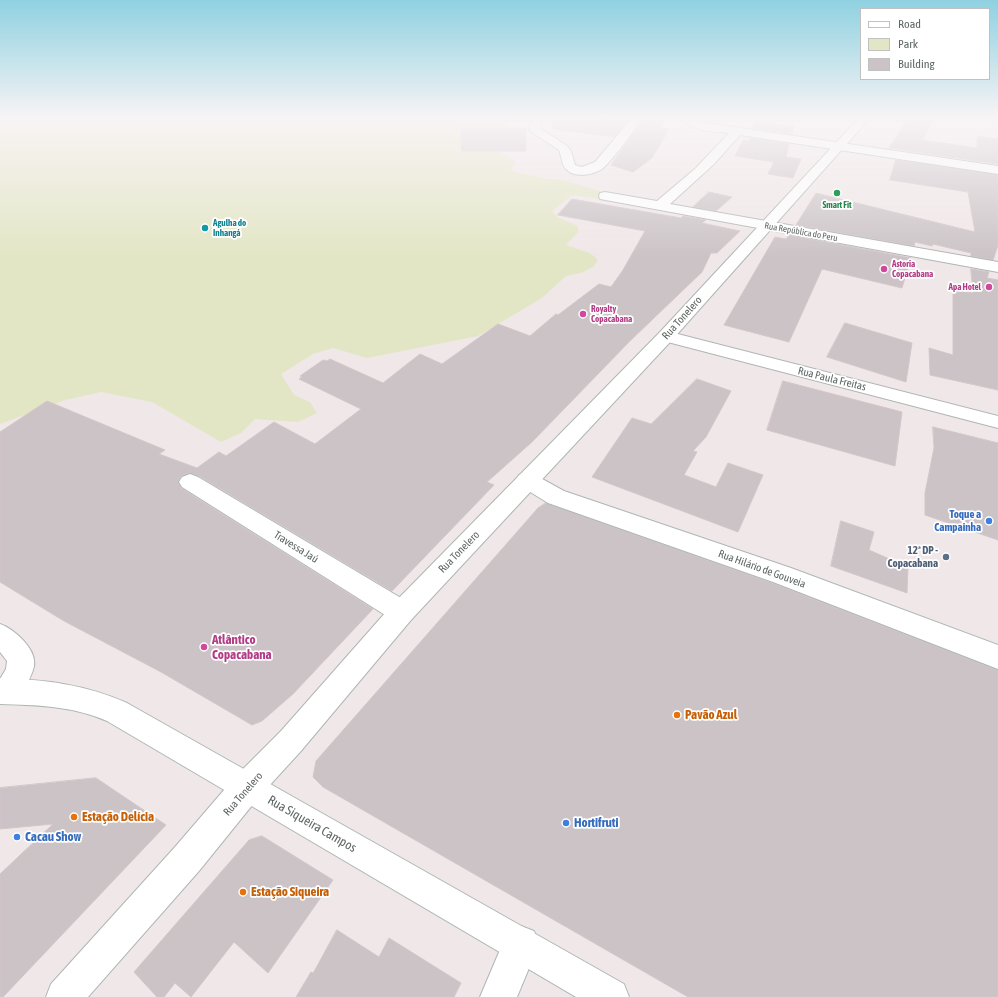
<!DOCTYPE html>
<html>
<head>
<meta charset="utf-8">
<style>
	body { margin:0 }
	#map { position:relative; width:998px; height:997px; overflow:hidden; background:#f0e7e8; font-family:"Asap Condensed",sans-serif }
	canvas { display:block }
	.legend { position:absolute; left:860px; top:8px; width:130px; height:72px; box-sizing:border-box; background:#fff; border:1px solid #bfc2c1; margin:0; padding:5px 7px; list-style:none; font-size:12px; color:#5e6764 }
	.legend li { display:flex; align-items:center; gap:8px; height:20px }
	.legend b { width:20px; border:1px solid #bfc2c1 }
</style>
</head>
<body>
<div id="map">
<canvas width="998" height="997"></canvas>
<ul class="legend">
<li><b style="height:5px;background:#fff"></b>Road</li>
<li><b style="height:11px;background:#e3e6c5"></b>Park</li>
<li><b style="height:11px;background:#cbc3c6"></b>Building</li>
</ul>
</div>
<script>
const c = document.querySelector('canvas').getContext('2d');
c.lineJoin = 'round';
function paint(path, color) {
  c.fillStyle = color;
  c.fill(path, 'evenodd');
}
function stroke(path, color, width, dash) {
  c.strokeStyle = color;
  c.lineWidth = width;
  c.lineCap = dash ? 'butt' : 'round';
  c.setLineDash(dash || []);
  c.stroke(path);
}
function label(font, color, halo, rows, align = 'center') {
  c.font = font + ' "Asap Condensed",sans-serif';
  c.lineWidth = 3.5;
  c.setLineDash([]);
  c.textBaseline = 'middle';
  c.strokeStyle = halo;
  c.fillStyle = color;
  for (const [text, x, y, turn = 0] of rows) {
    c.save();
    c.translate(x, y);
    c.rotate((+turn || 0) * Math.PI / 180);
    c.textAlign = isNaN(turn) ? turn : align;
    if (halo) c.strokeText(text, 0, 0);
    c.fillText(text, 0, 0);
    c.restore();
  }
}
const green = new Path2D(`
	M0,118H502L508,131L501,143L502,154L516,160L511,171L544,178L567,181L612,195L601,199L572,195L552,211L557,217L578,226V232L566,245L590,253L598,260L593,267L581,273L566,276L542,298L478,336L367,358L333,348L313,354L281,374L294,395L310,402L317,413L298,422L255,419L241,433L221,442L152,402L101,392L65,400L0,424Z`);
const building = new Path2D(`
	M553,118H601L627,121L614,137L552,129Z
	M647,118H665L661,128L669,129L652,158L633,172L611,165L641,123H643Z
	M909,118H935L922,140L977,148V136L998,139V164L889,148Z
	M755,121L773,124L794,126L792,134L753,128Z
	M461,128H526V151H462Z
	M750,138L789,144L786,157L801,159L793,178L768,174L774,162L735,156L743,140L749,141Z
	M896,160L998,175V245L993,260L971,256V253L933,244L932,246L915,242L914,246L796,225L816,193L975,232L968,192L890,180Z
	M709,192L732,197L716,211L693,207Z
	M572,199L681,218L683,216L706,220L702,223L740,231L717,253H711L702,272L630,341L532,442L487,482L494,485L392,591L199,476L189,473L181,476L178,481L181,488L373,609L293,694L262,721L252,725L161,672L64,621L0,582V432L47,401L165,450L159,454L197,468L219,452L226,456L274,422L315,444L361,409L299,379L302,377L300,376L323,360L327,361L330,359L383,383L420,354L442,364L498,324L530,336L556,314L558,315L599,284L611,287L623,270L645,231L558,215Z
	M789,235L911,258L902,288L822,269L789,342L724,325L775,237L786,239Z
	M971,269L989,272L987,278L998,280V390L930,375L929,348L953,355V290L973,293Z
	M845,323L912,343L906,382L827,357Z
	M697,379L731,391L706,437L693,451L697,452L684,475L716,487L728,463L763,475L738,532L592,477L632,418L651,424Z
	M783,381L902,412L895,466L767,430Z
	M933,427L998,443V540L925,515V493L934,448Z
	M546,503L772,583L998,670V997H688L323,787L313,777L316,761L538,508Z
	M841,521L874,532L869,550L908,567L907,593L831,566Z
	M96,778L166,825L3,997H0V874L53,824L0,829V788Z
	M262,836L333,880L268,973L234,942L191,997L175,983L164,997H157L134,972L249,840Z
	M337,930L379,957L389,938L461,983L454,997H296L311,972L313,973Z`);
const minor = new Path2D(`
	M533,118H543L540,128L567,146L571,151L575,165L582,167L595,162L632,118H642C634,131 613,160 602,169C593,175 575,178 567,170C561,165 562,157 559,150L530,131L529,129Z
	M681,118H692L699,122L998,166V174L740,135L714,164L670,204L998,262V272L600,199L599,196L600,193L605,192L657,201L696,168L729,133C713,131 691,132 681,118Z
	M666,331L998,416V428L660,340L657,336L660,332Z
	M527,472L535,475L564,491L791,568L998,645V669L773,582L548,503L519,485L516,480L519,475Z
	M190,474L198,477L411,604L415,612L411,620L402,623L393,620L182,487L179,482L182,477Z
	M0,624C14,629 37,649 34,666C32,677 23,690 18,700L8,704L0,701V679L6,669L7,661L0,652Z
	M521,926L534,931L539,944L517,997H480L508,931Z`);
const tertiary = new Path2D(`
	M859,118H870L672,340L411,620L301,751L258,798L199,871L88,997H46L51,984L175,847L236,776L281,731L393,604L660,332Z`);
const secondary = new Path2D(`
	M0,678C46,680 84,684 127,703L624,984L629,997H576L107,721C73,706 36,705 0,704Z`);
const markers = [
	[837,193,4,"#2e9e5b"],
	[205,228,4,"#0f9aa8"],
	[884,269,4,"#d1479c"],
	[989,287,4,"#d1479c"],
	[583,314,4,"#d1479c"],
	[989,521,4,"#3f7fe0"],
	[946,557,4,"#5c6f8a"],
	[204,647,4,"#d1479c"],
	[677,715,4,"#e8710a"],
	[74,817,4,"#e8710a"],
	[566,823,4,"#3f7fe0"],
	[17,837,4,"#3f7fe0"],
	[243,892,4,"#e8710a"]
];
const farLeisurenames = [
	["Smart Fit",837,205]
];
const farCulturenames = [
	["Agulha do",213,223],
	["Inhangá",213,233]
];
const farStreetnames = [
	["Rua República do Peru",801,232,10]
];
const farHotelnames = [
	["Astoria",892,264],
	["Copacabana",892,274],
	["Apa Hotel",981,287,"right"],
	["Royalty",591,309],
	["Copacabana",591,319]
];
const streetNames = [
	["Rua Tonelero",682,318,-48],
	["Rua Paula Freitas",832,379,14],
	["Travessa Jaú",296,547,32],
	["Rua Tonelero",459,552,-46],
	["Rua Hilário de Gouveia",762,569,20],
	["Rua Tonelero",243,794,-49]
];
const shopNames = [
	["Toque a",981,515],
	["Campainha",981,528]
];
const serviceNames = [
	["12ª DP -",938,551],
	["Copacabana",938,564]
];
const nearHotelnames = [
	["Atlântico",212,640],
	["Copacabana",212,655]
];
const nearFoodnames = [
	["Pavão Azul",685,715],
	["Estação Delícia",82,817],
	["Estação Siqueira",251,892]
];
const nearShopnames = [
	["Hortifruti",574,823],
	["Cacau Show",25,837]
];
const nearStreetnames = [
	["Rua Siqueira Campos",312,824,30]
];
paint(green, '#e3e6c5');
paint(building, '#cbc3c6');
stroke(building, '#d5c6c9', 1);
stroke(minor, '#afb6b5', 2);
stroke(tertiary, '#afb6b5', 2);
stroke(secondary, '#aeb7b4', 2);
paint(minor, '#fff');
paint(tertiary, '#fff');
paint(secondary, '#fff');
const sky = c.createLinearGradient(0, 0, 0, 257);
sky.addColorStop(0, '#8fd1e1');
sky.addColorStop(0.46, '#f8f4f5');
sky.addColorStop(1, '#f8f4f500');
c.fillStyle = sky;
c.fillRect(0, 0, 998, 257);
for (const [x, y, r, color] of markers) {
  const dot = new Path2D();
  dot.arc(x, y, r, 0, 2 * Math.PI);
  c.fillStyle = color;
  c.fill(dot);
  stroke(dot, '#fff', 1.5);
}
label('bold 9px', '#27864d', '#fff', farLeisurenames);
label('bold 9px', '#0d838f', '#fff', farCulturenames, 'left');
label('9px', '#5e6764', '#fff', farStreetnames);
label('bold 9px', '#b23c85', '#fff', farHotelnames, 'left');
label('11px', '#5e6764', '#fff', streetNames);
label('bold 11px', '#366cbe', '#fff', shopNames, 'right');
label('bold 11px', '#4e5e75', '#fff', serviceNames, 'right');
label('bold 13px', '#b23c85', '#fff', nearHotelnames, 'left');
label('bold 13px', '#c56008', '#fff', nearFoodnames, 'left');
label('bold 13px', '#366cbe', '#fff', nearShopnames, 'left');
label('13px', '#5e6764', '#fff', nearStreetnames);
</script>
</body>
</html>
